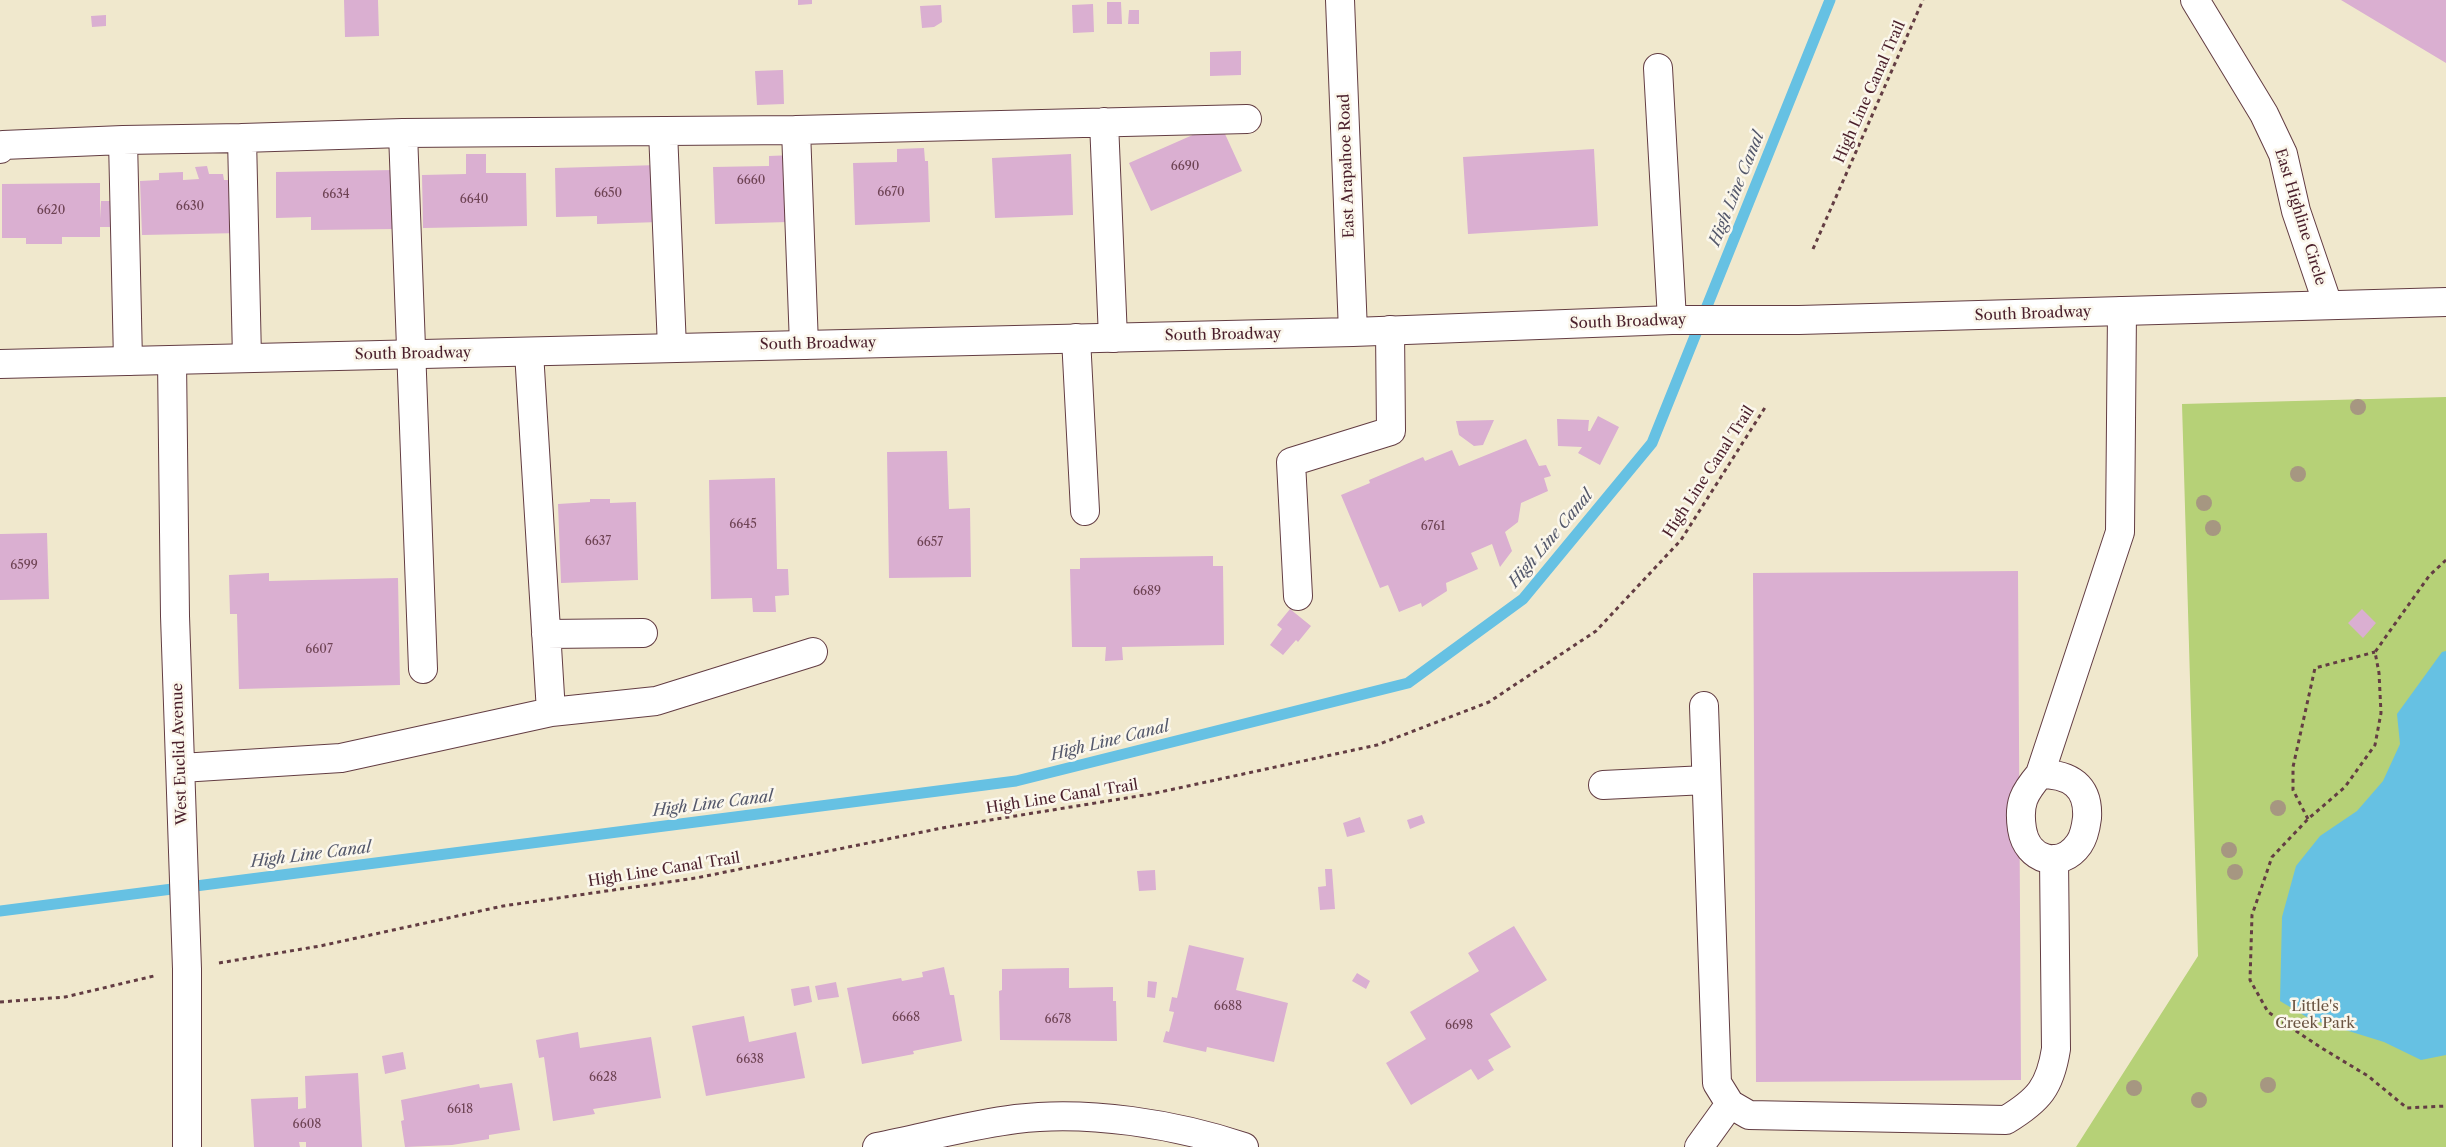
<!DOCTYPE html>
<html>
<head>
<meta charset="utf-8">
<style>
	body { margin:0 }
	canvas { display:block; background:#f0e8cd }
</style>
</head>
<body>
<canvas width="2446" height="1147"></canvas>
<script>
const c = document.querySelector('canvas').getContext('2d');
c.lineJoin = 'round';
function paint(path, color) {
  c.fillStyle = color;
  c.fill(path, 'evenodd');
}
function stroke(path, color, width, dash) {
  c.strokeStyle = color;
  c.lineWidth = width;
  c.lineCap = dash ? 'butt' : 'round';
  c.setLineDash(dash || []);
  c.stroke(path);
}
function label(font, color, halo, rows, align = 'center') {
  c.font = font + ' "Libre Caslon Text",serif';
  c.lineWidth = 5;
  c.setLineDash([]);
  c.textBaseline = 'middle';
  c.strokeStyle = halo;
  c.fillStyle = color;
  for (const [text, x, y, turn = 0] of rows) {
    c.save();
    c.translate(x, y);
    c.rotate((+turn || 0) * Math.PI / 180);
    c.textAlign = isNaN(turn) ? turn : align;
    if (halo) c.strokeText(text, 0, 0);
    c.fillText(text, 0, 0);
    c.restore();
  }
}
const green = new Path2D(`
	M2446,397V1147H2076L2198,956L2182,404Z`);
const water = new Path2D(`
	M2446,651V1055L2421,1060L2384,1042L2310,1019L2280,1001L2282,917L2296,866L2320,836L2357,811L2383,781L2400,744L2397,714L2442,652Z`);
const stream = new Path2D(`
	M0,911L1016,781L1408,683L1523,599L1652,443L1830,0`);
const building = new Path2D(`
	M344,0H378L379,36L345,37Z
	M798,0H812V4L798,5Z
	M2341,0H2446V63Z
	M1107,2H1121L1122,24H1107Z
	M1093,4L1094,32L1073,33L1072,5Z
	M941,5L942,22L934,27L922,28L920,6Z
	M1129,10H1139V24H1128Z
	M106,15V26L92,27L91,16Z
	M1241,51V75L1210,76V52Z
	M783,70L784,104L757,105L755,71Z
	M1220,123L1242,171L1151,211L1129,163Z
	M924,148L925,161H928L930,222L855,225L853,163L897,162V149Z
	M1594,149L1598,226L1468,234L1463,157Z
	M466,154H486V173H526L527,226L423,228L422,175L466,174Z
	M1071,154L1073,215L995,218L992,158Z
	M793,155L789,222L715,224L713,167L769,166V156Z
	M659,165L660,222L597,224V216L556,217L555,168Z
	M207,166L209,174H223L224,180H238L241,233L142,235L140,181L159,180V173L183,172V180L199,179L195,167Z
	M395,170L396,229L311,230V217L276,218V172Z
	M100,183V219L101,201H118V227H100V237H62V244H26V238H2V184Z
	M1598,416L1619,427L1600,465L1578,453L1582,447L1558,446L1557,419L1589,420L1588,431H1590Z
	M1494,420L1483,445L1474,446L1459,435L1456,421Z
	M1526,439L1539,466L1546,465L1551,476L1544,478L1548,491L1521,503L1518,522L1505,532L1512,551L1500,567L1492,544L1471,553L1478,569L1446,583L1447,591L1422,607L1421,603L1399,612L1388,585L1380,588L1341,495L1370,483L1369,480L1423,457L1425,461L1452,450L1459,466Z
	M947,451L949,509L970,508L971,577L889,578L887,452Z
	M775,478L777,569H788L789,595L775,596L776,612H753L752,598L711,599L709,480Z
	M590,499H610V503L636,502L638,580L561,583L558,504L590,502Z
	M47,533L49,599L0,600V534Z
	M1213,556V566H1223L1224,645L1122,647L1123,660L1105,661L1106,647H1072L1070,569H1080V558Z
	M2018,571L2021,1080L1756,1082L1753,573Z
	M269,573V581L398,578L400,685L239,689L237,614H230L229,575Z
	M1290,609L1311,626L1298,642L1296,640L1283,655L1270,645L1282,629L1277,625Z
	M2362,609L2376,623L2363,638L2348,623Z
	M1422,815L1425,823L1410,829L1407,820Z
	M1360,817L1365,832L1347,837L1343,823Z
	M1325,869H1332L1335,909L1320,910L1318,887L1326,886Z
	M1155,870L1156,890L1139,891L1137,871Z
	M1514,926L1547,980L1490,1014L1511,1047L1488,1060L1494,1070L1478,1080L1471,1069L1411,1105L1386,1063L1426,1039L1410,1012L1479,971L1468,953Z
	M1189,945L1244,958L1236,990L1288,1003L1274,1062L1207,1047L1206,1052L1163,1042L1166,1031L1169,1032L1174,1012L1169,1011L1172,997L1177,998Z
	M944,967L950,995H954L962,1041L913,1051L914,1054L862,1064L847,988L901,978L902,981L923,977L922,972Z
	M1069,968V988L1113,987V1001H1116L1117,1041L1000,1040L999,991L1002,990V969Z
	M1357,973L1370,981L1366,989L1352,981Z
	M1148,981L1157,982L1155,998L1147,997Z
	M836,982L839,997L818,1000L815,986Z
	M809,986L812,1002L794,1006L791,989Z
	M744,1016L749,1042L796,1032L805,1078L706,1096L692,1026Z
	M578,1032L580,1048L651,1037L661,1098L593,1109L595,1114L553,1121L544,1057L539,1058L536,1040Z
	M403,1052L406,1069L385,1074L382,1056Z
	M358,1073L362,1147H306V1142H299L300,1147H254L251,1099L298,1097V1109L306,1108L305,1076Z
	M512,1083L520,1130L489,1135V1139L452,1145L405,1147L401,1121L404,1120L401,1100L479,1084L480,1088Z`);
const path = new Path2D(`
	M1813,249L1923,0
	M2446,560L2429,576L2375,652L2379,673L2381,713L2375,745L2345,787L2308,819L2272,857L2252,915L2250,980L2268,1012L2320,1047L2368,1076L2407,1108L2446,1106
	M2308,819L2293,790V767L2315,668L2375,652
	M219,963L320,946L503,906L696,878L947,827L1151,794L1377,745L1489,702L1596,631L1681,540L1766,406
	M0,1002L65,997L154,976`);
const minor = new Path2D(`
	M2195,0L2264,114L2283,154L2296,211L2328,305
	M1658,68L1672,320
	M1104,122L1113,338
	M796,130L1247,119
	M663,131L672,348
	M403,133L796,130L804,345
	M242,138L403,133L423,669
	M0,149L3,145L123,140
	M1076,338L1085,511
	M529,352L551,712
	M172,360L175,616L187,969V1147
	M128,361L123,140L242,138L247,358
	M1298,596L1291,462L1391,431L1390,330
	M546,634L643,633
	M1704,706L1717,1083L1730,1104L1749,1115L2006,1120C2039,1100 2050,1087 2056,1049L2054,859
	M181,768L341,758L551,712L656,701L813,652
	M2040,774C2070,774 2089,786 2087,818C2086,826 2084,837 2079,844C2061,870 2027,861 2022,829C2018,803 2024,793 2040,774L2120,532L2122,311
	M1603,785L1706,780
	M877,1147C923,1138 969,1125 1016,1119C1088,1110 1175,1124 1244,1147
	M1699,1147L1730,1104`);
const major = new Path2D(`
	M1340,0L1353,332
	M0,364L1353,332L1672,320H1799L2446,302`);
const trees = [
	[2358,407],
	[2298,474],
	[2204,503],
	[2213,528],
	[2278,808],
	[2229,850],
	[2235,872],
	[2268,1085],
	[2134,1088],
	[2199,1100]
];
const numberNames = [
	["6690",1185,167],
	["6660",751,181],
	["6670",891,193],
	["6650",608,194],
	["6634",336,195],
	["6640",474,200],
	["6630",190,207],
	["6620",51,211],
	["6645",743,525],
	["6761",1433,527],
	["6637",598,542],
	["6657",930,543],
	["6599",24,566],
	["6689",1147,592],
	["6607",319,650],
	["6688",1228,1007],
	["6668",906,1018],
	["6678",1058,1020],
	["6698",1459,1026],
	["6638",750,1060],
	["6628",603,1078],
	["6618",460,1110],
	["6608",307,1125]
];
const streetNames = [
	["High Line Canal Trail",1870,92,-66],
	["East Arapahoe Road",1347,166,-92],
	["East Highline Circle",2300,217,73],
	["South Broadway",2033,314,-2],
	["South Broadway",1628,322,-2],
	["South Broadway",1223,335,-1],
	["South Broadway",818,344,-1],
	["South Broadway",413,354,-1],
	["High Line Canal Trail",1709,472,-57],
	["West Euclid Avenue",180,754,-92],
	["High Line Canal Trail",1062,797,-9],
	["High Line Canal Trail",664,870,-9]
];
const parkNames = [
	["Little's",2315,1007],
	["Creek Park",2315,1024]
];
const waterNames = [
	["High Line Canal",1737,189,-68],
	["High Line Canal",1551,539,-50],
	["High Line Canal",1110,741,-14],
	["High Line Canal",713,804,-7],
	["High Line Canal",311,855,-7]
];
paint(green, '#b6d177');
paint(water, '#66c1e3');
stroke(stream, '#66c1e3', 11);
paint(building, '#daafd1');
stroke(minor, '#633d43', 30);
stroke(major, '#633d43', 30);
stroke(path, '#633d43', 3, [4, 4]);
stroke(minor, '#fff', 28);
stroke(major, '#fff', 28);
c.fillStyle = '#a69781';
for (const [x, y] of trees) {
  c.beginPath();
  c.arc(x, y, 8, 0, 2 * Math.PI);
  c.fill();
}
label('12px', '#6e4354', null, numberNames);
label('15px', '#4a1f2b', '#fbf7ec', streetNames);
label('15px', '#6a5442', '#fbf7ec', parkNames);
label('italic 16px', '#54586b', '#fbf7ec', waterNames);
</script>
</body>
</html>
